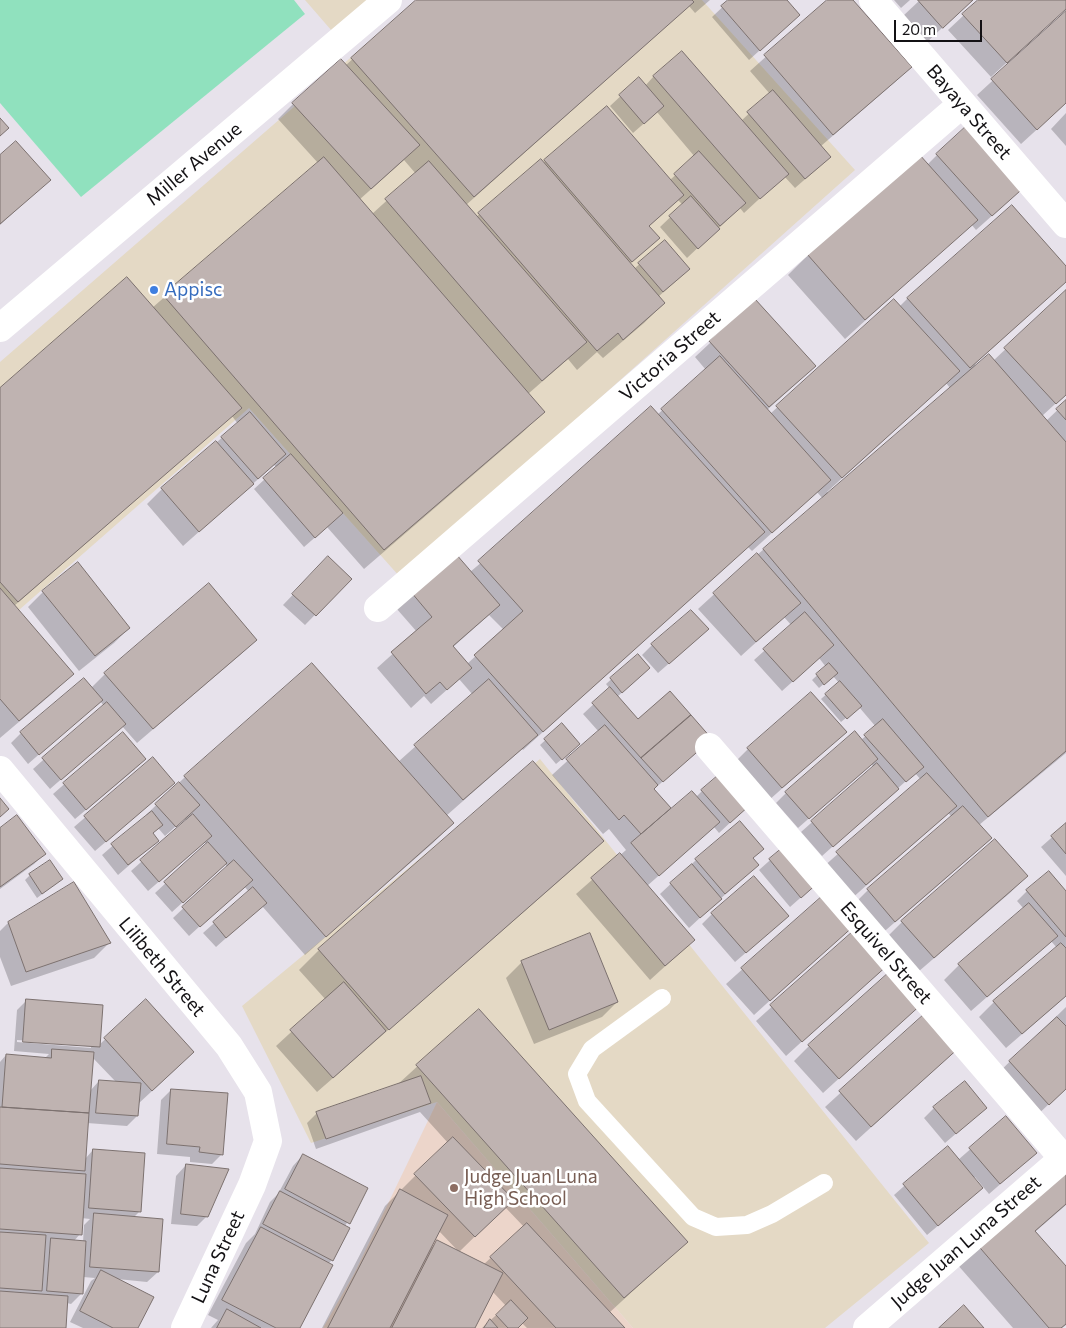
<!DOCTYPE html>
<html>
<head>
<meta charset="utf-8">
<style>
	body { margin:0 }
	#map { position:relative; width:1066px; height:1328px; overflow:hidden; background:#e7e2eb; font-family:Commissioner,sans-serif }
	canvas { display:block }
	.scale { position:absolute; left:894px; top:20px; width:88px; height:22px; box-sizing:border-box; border:2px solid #131114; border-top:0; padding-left:6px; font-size:15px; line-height:18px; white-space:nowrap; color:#131114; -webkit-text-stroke:4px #fff; paint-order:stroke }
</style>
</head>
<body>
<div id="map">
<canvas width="1066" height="1328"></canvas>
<div class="scale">20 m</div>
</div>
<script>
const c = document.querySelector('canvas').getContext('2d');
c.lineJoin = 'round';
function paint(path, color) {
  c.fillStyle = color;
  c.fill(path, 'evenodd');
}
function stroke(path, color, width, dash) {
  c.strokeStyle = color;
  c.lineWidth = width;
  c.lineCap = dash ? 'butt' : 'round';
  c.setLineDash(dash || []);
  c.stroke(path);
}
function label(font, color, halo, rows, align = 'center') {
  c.font = font + ' Commissioner,sans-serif';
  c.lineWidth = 5;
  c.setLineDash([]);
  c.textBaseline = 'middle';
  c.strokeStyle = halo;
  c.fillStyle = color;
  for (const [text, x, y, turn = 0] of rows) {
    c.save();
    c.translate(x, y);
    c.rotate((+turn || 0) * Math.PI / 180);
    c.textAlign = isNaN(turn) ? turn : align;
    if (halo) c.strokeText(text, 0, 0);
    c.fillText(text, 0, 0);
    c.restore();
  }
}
const industrial = new Path2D(`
	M305,0H380L338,38Z
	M417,0H702L855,170L400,577L249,408L19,610L0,589V362Z
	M540,759L929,1243L825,1328H633L437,1102L311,1143L242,1006Z`);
const education = new Path2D(`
	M437,1102L633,1328H323L354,1274Z`);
const green = new Path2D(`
	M0,0H294L305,14L81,197L0,103Z`);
const shadow = new Path2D(`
	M418,0H710L695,13L689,6L466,205L476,217L543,163L606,107L670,180L695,157L657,112L633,133L610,106L639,79L645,86L654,76L741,121L770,94L750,71L829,0H851L910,67L895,82L821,146L819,167L795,188L784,176L744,213L740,208L687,258L660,227L683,205L678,200L648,227L658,238L630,264L634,269L665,241L689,269L658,297L664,303L644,323L603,358L597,352L577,370L568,359L528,394L543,412L523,432L364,569L327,527L304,547L254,489L277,468L274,465L183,546L147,504L162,489L238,424L232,416L14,606L72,674L53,693L0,738V389L152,308L318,163L278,119L293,104L346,65ZM404,160L416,174L372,214L359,200Z
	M730,0H786L799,15L749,60L712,17Z
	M894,0H910L901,8Z
	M920,0H972L927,42L903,16Z
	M980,0H1066V8L991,77L948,30Z
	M1066,13V103L1021,144L977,95Z
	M1066,113V146L1051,129Z
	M937,155L1012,198L976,230L971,224L845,339L788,275L808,255L927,165Z
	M0,157L49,180L0,225Z
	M1066,268V281L975,364L976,366L993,361L1066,292V394L1042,416L1046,421L1066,402V753L979,825L975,853L879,936L853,905L868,890L952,817L948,813L850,900L822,868L921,780L915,773L822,856L801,832L874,767L871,764L798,828L776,803L786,793L861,740L876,727L859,707L841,722L821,699L839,683L833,676L819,688L812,680L826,667L819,658L782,691L754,660L792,626L784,617L741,656L698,609L757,555L823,499L817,492L752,551L748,547L523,750L522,749L446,816L453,823L433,843L305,955L262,906L216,947L203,933L249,892L244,886L189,936L173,918L227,867L225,864L172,912L155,893L207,845L205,842L148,891L131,871L187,821L184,819L165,836L158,828L152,834L157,841L118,875L102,855L147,816L146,815L185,777L312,665L398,762L473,695L459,679L431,704L424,696L411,708L377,668L417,632L396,608L412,593L470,572L657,415L706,370L695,357L755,301L799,381L767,410L770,414L894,300L900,306L908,298ZM946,383L950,388L829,493L827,492ZM489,615L504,630L467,664L452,648Z
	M328,558L350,579L305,625L283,605Z
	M209,585L256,640L240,655L137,743L122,726L50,789L33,769L104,706L100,701L28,764L11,743L21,733L91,688L105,674Z
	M43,592L129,628L114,643L79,671L28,607Z
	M697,639L658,673L642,655L652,645Z
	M638,655L644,673L617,697L638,721L700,749L653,790L655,822L656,823L696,797L702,791L748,806L719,833L714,827L647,886L694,940L650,980L576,894L626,850L609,829L603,834L552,775L599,732L583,714L610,689L606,684Z
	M562,725L574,749L556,764L540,745Z
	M845,732L767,802L733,764L748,749Z
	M123,733L135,769L75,819L53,794Z
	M153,759L163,793L95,851L74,827Z
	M533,763L602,841L582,861L317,1092L276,1046L326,1000L299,970L319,950Z
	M1066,825V876L1041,847Z
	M0,830L44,854L34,864L0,889Z
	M786,846L807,892L790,907L759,870Z
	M752,859L757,865L689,928L660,894L696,860Z
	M30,875L62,879L37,898L25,880Z
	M1026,876L1011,892L918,972L887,937L902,922Z
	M1027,891L1066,893V996L1006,1048L979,1017L994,1002L1057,948L1051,941L971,1011L944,980L959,965L1024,909L1017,901Z
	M827,893L854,924L754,1015L726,984Z
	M712,914L777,926L735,962L702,924Z
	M8,923L109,943L94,958L11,986L0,957V931Z
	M857,930L887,964L786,1056L756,1021Z
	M589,935L617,1002L602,1017L534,1044L506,978L522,962Z
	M27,1000L99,1045L146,1001L178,1067L138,1104L137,1116L127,1126L87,1123L85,1159L93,1150L139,1212L133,1218L158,1272L147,1282L117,1279L137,1328H83L70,1322L91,1281L95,1278L83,1277L82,1293L71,1304L67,1303L65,1328H0V1062L6,1055L44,1059L49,1054L14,1051L17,1010ZM17,1040L91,1045V1048L17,1042ZM92,1057L116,1082L99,1081L90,1091ZM81,1218L90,1219L84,1225L83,1242L74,1241L80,1234Z
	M923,1002L823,1093L794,1061L809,1046Z
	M1066,1007V1088L1033,1119L994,1077Z
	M479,1010L686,1242L609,1313L623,1328H527L522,1323L517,1328H482L506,1306L492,1291L474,1328H322L385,1206L448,1143L420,1112L316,1149L307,1123L317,1113L397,1085ZM505,1207L524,1227L483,1265L437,1242L430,1249L439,1231L459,1252Z
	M929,1012L944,1061L856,1141L825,1107Z
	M171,1090L222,1154L212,1164L190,1162V1157L157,1154L161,1100Z
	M934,1108H986L945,1143L924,1118Z
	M1006,1118L1036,1153L989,1194L975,1177L973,1178L971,1198L927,1235L894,1195L947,1148L958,1160Z
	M303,1155L367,1189L345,1226L332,1260L328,1264L299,1328H211L218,1320L208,1315L246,1243L255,1234L270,1202L278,1194L293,1166Z
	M1066,1164V1205L1035,1232L1066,1268V1325L1062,1328H1013L956,1263Z
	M186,1165L207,1216L197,1226L171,1224L176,1176Z`);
const building = new Path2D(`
	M416,0H692L694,2L474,197L351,58Z
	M728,0H787L800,15L760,51L721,6Z
	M827,0H853L912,67L833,135L764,55Z
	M918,0H973L943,28Z
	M978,0H1066V9L1007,63L962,14Z
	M1066,11V103L1037,130L991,79Z
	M682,51L789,174L760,199L653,76Z
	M341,59L420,145L371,189L292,103Z
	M639,77L664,106L644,124L619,95Z
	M773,90L831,157L805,179L747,112Z
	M607,106L684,195L649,226L660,238L632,262L544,160Z
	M0,118L9,128L0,136Z
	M973,120L1029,183L992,216L936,154Z
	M16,141L51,180L0,224V155Z
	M699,151L746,203L720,226L674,174Z
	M919,154L978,220L865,320L807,254Z
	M324,157L545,412L384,550L163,295Z
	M541,159L665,303L623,340L618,333L597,351L478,213Z
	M429,161L587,342L542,381L385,199Z
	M691,196L720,229L698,249L669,216Z
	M1012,205L1066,266V282L970,368L907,298Z
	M665,240L690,269L663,292L638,263Z
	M127,277L242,408L18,602L0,582V388Z
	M1066,290V395L1056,404L1004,348Z
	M755,299L816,366L769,407L709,341Z
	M894,299L960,371L842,478L776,406Z
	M989,354L1066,442V751L988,817L763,549Z
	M720,356L831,480L772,533L661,409Z
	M1066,400V420L1056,409Z
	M651,406L765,532L543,732L474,655L523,611L478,561Z
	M250,412L286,454L258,479L221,437Z
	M216,441L254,484L199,532L161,488Z
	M291,454L343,513L315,538L263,478Z
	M757,553L801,603L756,642L713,593Z
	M456,554L500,605L453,646L472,668L447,690L440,682L426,694L391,652L432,617L411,592Z
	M328,556L352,579L316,616L292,594Z
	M78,562L130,628L95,656L42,591Z
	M209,583L257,640L153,729L104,673Z
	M0,588L74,674L19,721L0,699Z
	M691,610L709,629L669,664L651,644Z
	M805,612L834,645L793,682L763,649Z
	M638,654L650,668L622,693L610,678Z
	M312,663L454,823L326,937L184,776Z
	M829,663L838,673L824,685L816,674Z
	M84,678L103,700L39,755L20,732Z
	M489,679L538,735L463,800L414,745Z
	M840,681L862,706L847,719L825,694Z
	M610,687L638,719L670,691L691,715L641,758L592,703Z
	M811,692L847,732L782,788L747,748Z
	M107,702L126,724L61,780L42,758Z
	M691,715L712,739L663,782L641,758Z
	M883,719L924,767L906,782L864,735Z
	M562,723L580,744L562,760L544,739Z
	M605,725L658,785L654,789L671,808L641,834L624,815L619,820L566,759Z
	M855,731L878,759L809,819L785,792Z
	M123,732L146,759L86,810L63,783Z
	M153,757L175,783L106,842L84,816Z
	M533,761L604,841L389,1030L318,949Z
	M877,763L899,789L833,847L811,821Z
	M721,773L749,806L730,823L701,790Z
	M927,773L957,806L866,885L836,852Z
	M179,782L200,805L176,827L155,804Z
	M692,791L720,822L659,876L631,843Z
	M0,798L9,809L0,817Z
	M963,806L992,838L895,922L867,889Z
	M152,811L163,825L153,833L159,841L128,865L111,844Z
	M193,814L212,836L159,882L140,860Z
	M17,815L46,854L0,887V828Z
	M740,821L764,849L753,858L759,865L725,894L695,859Z
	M1066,823V854L1051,836Z
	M995,839L1028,876L934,958L901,921Z
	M208,842L227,863L183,903L164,882Z
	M786,845L819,882L801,898L769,859Z
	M620,853L695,940L665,966L591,878Z
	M50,860L63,879L42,894L29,874Z
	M234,860L253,880L200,927L182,907Z
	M692,864L722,899L700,918L670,883Z
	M1049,871L1066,891V937L1026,890Z
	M754,876L789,916L746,953L711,913Z
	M74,882L111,943L26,972L8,922Z
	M253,887L267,903L226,938L213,922Z
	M827,892L856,924L770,1001L741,968Z
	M1029,903L1058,936L987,997L958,964Z
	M857,928L889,964L802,1042L770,1005Z
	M590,933L618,1002L549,1030L521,961Z
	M1061,943L1066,948V996L1022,1034L993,1001Z
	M894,968L924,1002L839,1079L808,1045Z
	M344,982L386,1031L333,1078L290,1030Z
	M26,999L103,1005L100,1047L23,1042Z
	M146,999L194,1052L152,1091L104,1038Z
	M479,1009L688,1242L624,1298L416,1065Z
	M929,1010L961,1046L871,1127L839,1091Z
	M1057,1017L1066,1026V1089L1049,1105L1009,1061Z
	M52,1049L94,1052L89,1113L2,1107L6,1054L51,1058Z
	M421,1076L431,1103L326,1139L316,1112Z
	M99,1080L141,1083L138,1116L96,1113Z
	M965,1081L987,1108L956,1134L933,1107Z
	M171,1089L228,1093L223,1155L199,1152L200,1147L167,1144Z
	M0,1107L89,1113L85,1171L0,1164Z
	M1006,1116L1037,1153L1000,1184L969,1148Z
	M453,1137L514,1200L475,1237L414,1174Z
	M948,1146L983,1188L938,1226L903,1184Z
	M93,1149L145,1153L141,1212L89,1208Z
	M303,1154L368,1188L350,1224L285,1189Z
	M1066,1162V1204L1035,1231L1066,1266V1324L1061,1328H1049L975,1242Z
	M186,1164L229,1169L208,1217L181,1214Z
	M0,1168L86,1174L82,1235L0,1229Z
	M400,1189L448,1215L390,1328H328Z
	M280,1191L350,1228L333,1261L263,1224Z
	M94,1213L163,1219L159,1272L90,1267Z
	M527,1223L625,1328H556L490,1257Z
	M261,1227L333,1265L300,1328H276L222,1300Z
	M0,1232L46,1235L42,1291L0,1288Z
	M51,1238L86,1241L83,1294L47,1291Z
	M437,1240L503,1273L475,1328H392Z
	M101,1270L154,1297L138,1328H113L80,1311Z
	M0,1291L68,1296L66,1328H0Z
	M511,1300L528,1318L518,1328H508L496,1315Z
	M964,1305L984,1328H939Z
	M227,1309L261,1328H217Z
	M490,1319L498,1328H484Z`);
const lane = new Path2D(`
	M662,998L592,1049L577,1074L587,1101L693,1217L716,1227L747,1225L772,1214L824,1183`);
const street = new Path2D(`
	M873,0L1066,224
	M378,608L962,104
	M709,747L1063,1158
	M0,770L229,1046L258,1092L268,1141L252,1185L185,1328`);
const secondary = new Path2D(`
	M0,328L388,0
	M867,1328L1066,1156`);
const markers = [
	[154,290,5,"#3f7fe0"],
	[454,1188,5,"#8d6e63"]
];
const streetNames = [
	["Bayaya Street",969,112,49],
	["Miller Avenue",194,164,-40],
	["Victoria Street",670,356,-41],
	["Esquivel Street",886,953,49],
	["Lilibeth Street",162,967,50],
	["Judge Juan Luna Street",966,1242,-41],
	["Luna Street",218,1257,-65]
];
const shopNames = [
	["Appisc",164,290]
];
const educationNames = [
	["Judge Juan Luna",464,1177],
	["High School",464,1199]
];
paint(industrial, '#e4d9c5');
paint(education, '#ecd5ca');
paint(green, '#90e1be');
paint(shadow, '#0003');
paint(building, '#bfb3b1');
stroke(building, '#7c716f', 1);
stroke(lane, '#fff', 18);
stroke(street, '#fff', 28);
stroke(secondary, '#fff', 28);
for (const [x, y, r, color] of markers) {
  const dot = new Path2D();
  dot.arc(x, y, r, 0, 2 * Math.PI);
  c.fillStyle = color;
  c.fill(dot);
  stroke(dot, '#fff', 2);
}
label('19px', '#131114', '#fff', streetNames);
label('19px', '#366cbe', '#fff', shopNames, 'left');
label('19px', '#785e54', '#fff', educationNames, 'left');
</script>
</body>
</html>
